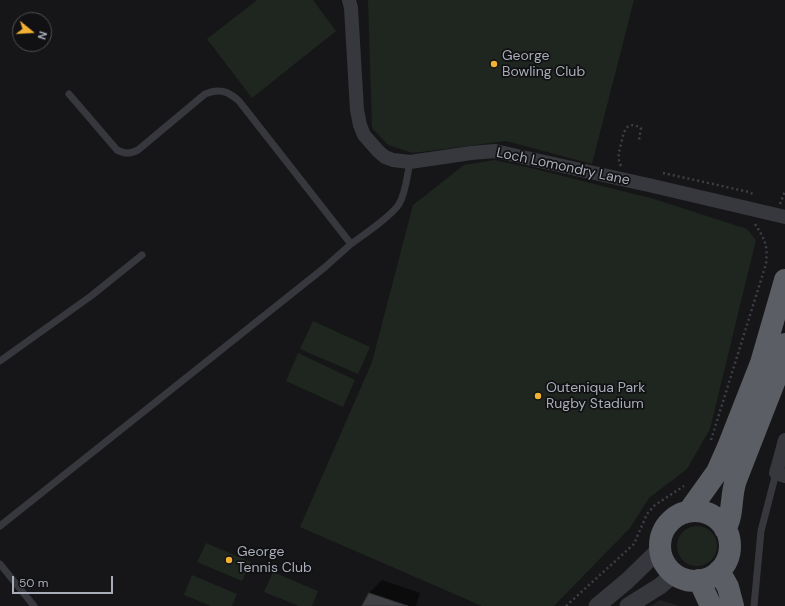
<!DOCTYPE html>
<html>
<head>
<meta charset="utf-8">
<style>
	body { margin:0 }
	#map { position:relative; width:785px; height:606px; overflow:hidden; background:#161618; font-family:"DM Sans",sans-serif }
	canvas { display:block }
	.north { position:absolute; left:12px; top:12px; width:40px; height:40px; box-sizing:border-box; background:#111113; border:1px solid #4d4f55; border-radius:50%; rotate:108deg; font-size:11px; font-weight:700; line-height:16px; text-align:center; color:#a8adb8 }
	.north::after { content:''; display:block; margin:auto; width:14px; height:18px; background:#f2b134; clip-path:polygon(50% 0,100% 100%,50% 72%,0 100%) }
	.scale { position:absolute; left:12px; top:576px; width:101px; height:18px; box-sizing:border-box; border:2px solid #a8adb8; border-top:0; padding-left:5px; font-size:12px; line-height:14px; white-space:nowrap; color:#a8adb8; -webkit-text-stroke:3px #111113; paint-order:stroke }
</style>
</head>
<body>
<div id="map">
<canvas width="785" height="606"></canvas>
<div class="north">N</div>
<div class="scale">50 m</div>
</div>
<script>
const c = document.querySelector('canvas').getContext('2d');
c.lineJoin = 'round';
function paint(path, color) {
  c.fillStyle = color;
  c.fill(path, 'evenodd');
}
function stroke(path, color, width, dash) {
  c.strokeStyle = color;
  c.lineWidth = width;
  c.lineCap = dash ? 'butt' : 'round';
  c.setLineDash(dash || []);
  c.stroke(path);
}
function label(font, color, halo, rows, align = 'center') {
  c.font = font + ' "DM Sans",sans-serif';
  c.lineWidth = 3.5;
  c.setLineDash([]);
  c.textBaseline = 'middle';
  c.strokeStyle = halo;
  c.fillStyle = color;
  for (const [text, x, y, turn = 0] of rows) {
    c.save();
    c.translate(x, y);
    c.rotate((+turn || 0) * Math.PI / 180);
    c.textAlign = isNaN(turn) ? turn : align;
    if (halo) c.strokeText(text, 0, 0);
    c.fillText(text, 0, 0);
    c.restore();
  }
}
const built = new Path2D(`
	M660,600L680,606H651Z`);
const green = new Path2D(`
	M257,0H313L336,31L252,98L207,39Z
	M368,0H634L592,164L506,141L413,153L388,145L372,128Z
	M494,160L531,168L654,199L747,229L756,240L710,429L687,469L649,498L630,528L554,606H482L300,527L372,362L413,205L464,165Z
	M313,321L370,347L358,374L300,349Z
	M298,353L355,380L343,407L286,381Z
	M677 546a20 20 0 1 1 40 0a20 20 0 1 1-40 0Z
	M206,543L251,562L242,581L197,562Z
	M273,572L318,591L312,606H299L264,592Z
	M192,575L237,594L232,606H211L184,595Z`);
const shadow = new Path2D(`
	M382,580L420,593L416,606H363L369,593Z`);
const building = new Path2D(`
	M369,593L408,606H362Z`);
const path = new Path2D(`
	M621,166C617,158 619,152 621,144C624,131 626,120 641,128L639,140
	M663,173L749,192L755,195
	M780,204L785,191
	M711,440L766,264C768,245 765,240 755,224
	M566,606L634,544L647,514L655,505L684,486`);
const service = new Path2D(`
	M351,244C363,235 391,217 399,204C406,193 407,175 410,162
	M0,361L91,296L142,255
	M0,526L324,268L351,244L239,101C228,91 219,88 205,94L138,150C130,154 125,154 117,150L69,94
	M0,564L34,606
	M754,606L761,531L776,473`);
const minor = new Path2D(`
	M349,0L351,8L357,110L360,125L364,135L378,151L385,157L393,160L410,162L471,153L495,151L653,186L785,217
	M785,440L776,473L785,476`);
const tertiary = new Path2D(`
	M597,606L627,581L660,549
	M628,606L660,586L674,574`);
const trunk = new Path2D(`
	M689,511L717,472L728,447L761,363L785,280
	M660 546a35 35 0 1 1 70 0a35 35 0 1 1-70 0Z
	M725,529C734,515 730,496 736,480L779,370L785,344
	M719,571L728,587L733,606
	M699,580L711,606`);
const markers = [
	[494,64,4,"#f2b134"],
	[538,396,4,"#f2b134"],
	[229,560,4,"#f2b134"]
];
const poiNames = [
	["George",502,56],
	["Bowling Club",502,72],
	["Outeniqua Park",546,388],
	["Rugby Stadium",546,404],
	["George",237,552],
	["Tennis Club",237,568]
];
const streetNames = [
	["Loch Lomondry Lane",563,167,12]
];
paint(built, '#222225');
paint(green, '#1e261f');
paint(shadow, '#0007');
paint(building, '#404145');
stroke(building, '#303034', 1);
stroke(path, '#3d3f44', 2.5, [2, 3]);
stroke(service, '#37383d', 7);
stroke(minor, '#37383d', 14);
stroke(tertiary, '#37383d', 17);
stroke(trunk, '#5b5e65', 22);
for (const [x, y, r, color] of markers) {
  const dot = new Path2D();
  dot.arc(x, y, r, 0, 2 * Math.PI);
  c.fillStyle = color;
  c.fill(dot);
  stroke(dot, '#111113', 1.5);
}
label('14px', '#a8adb8', '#111113', poiNames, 'left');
label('14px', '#a8adb8', '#111113', streetNames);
</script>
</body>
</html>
